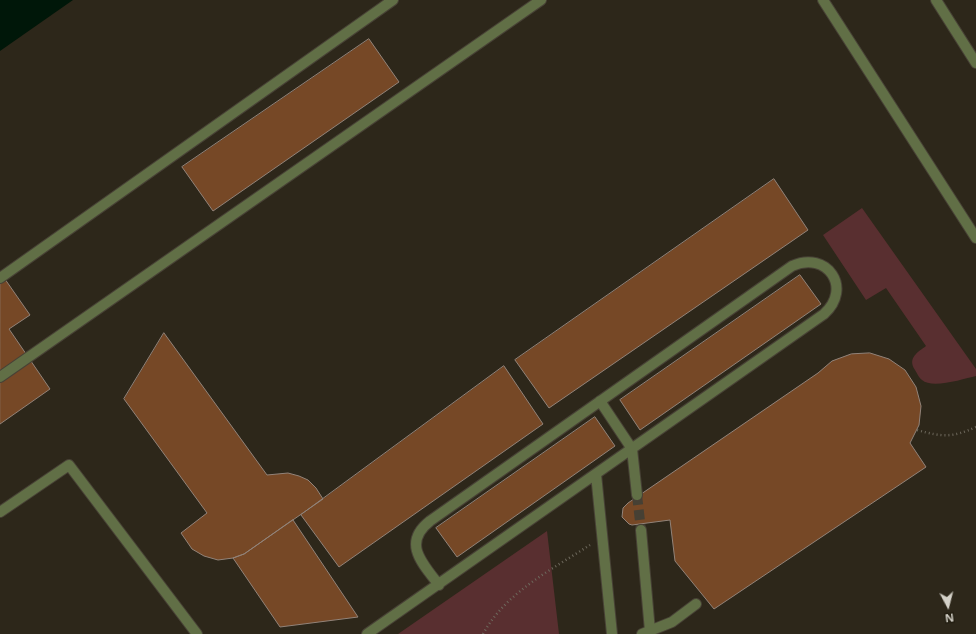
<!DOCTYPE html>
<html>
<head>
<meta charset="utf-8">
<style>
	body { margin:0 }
	#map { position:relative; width:976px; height:634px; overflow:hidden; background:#2d271a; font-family:"Noto Sans",sans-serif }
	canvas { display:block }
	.north { position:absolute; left:928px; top:586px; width:40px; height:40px; -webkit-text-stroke:3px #231e11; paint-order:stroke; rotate:173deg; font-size:11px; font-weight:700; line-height:16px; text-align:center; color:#d4d1c8 }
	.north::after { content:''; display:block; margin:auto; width:14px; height:18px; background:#d4d1c8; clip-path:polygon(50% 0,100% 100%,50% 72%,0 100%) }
</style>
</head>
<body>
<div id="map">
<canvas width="976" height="634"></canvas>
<div class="north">N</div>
</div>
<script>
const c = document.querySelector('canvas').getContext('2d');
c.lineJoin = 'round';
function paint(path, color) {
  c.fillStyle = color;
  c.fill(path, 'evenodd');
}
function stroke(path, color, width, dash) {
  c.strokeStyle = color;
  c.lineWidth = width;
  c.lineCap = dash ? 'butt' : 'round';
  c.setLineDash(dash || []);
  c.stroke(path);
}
const green = new Path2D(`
	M862,208L976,369V376C963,379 932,389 922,380C919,378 917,373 915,370C907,358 918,352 926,346L886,288L866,300L823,235Z
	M547,531L559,634H398Z`);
const water = new Path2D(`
	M0,0H73L0,51Z`);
const building = new Path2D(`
	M369,39L399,82L213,211L182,167Z
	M774,179L808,230L549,408L515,360Z
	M0,272L30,315L9,329L50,389L0,424Z
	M800,275L821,304L640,430L620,400Z
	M164,333L267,475L288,473L299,476L308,480L316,488L323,499L244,554L233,558L218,560L204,556L192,549L181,533L207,513L124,399Z
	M870,353L889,359L905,370L916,387L921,406L919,425L910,443L926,467L714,609L675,561L670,520L632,525L629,524L622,517L623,508L628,503L818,373L832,361L851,354Z
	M504,366L543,424L339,567L301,515Z
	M595,417L615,446L457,557L436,528Z
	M293,520L358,617L280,627L233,558L244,554Z`);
const minorTunnel = new Path2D(`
	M637,495L641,530`);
const path = new Path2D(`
	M917,430C942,437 952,438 976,427
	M483,634C506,592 551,570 590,545`);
const minor = new Path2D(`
	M823,0L976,238
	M936,0L976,63
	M0,278L393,0
	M0,377L541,0
	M600,401L632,449L637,495
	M596,474L612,634
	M0,512L69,465L197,634
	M641,530L650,631
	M367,634C520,528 672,421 824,314C853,288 827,250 792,266L430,521C402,543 422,563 439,585
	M642,634L672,622L696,604`);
paint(green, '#592f30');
paint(water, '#001709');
paint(building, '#764826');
stroke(building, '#928379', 1);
stroke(minorTunnel, '#464034', 10, [10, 5]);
stroke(minor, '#484236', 12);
stroke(path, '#6e695d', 2.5, [1, 3]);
stroke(minor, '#616f46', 10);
</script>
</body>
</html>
